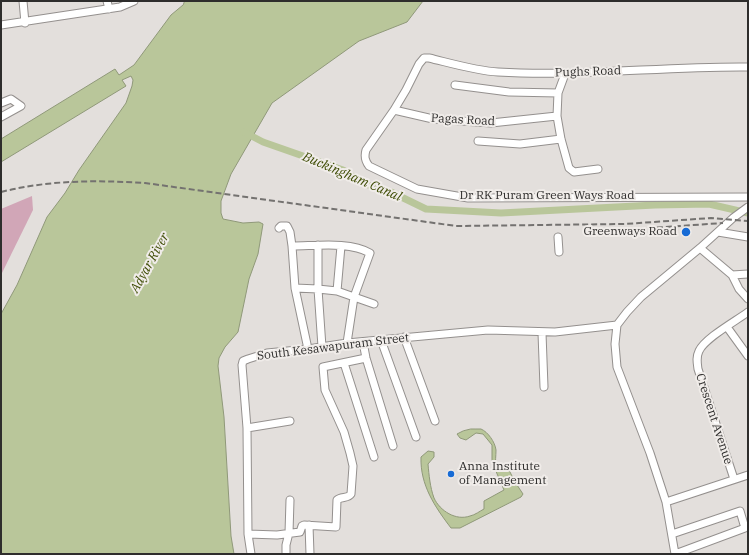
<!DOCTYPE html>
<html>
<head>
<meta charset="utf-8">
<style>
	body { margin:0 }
	#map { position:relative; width:749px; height:555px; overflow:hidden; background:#e3dfdc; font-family:"IBM Plex Serif",serif }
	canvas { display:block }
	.frame { position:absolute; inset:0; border:2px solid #2e2d2c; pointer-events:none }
</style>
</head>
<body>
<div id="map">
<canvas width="749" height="555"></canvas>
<div class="frame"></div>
</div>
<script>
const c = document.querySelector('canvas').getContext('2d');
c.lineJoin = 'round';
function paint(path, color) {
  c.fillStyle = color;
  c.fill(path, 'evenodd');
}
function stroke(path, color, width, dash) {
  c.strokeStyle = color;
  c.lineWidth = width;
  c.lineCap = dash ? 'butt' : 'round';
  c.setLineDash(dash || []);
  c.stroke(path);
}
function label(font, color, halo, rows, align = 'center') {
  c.font = font + ' "IBM Plex Serif",serif';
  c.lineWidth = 4;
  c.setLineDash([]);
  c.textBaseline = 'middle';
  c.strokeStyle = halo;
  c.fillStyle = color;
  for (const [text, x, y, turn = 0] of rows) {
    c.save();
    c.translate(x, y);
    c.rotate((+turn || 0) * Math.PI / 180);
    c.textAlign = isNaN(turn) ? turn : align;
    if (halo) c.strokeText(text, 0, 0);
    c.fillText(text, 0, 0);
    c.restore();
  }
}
const green = new Path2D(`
	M32,196L33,210L1,275V209Z`);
const water = new Path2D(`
	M185,1H423L407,22L359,41L272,103L231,174L221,201V213L223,219L243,223L259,222L263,224L258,254L249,279L238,332L225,347L219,358L218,366L224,417L231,536L234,554H1V314L17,285L47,217L65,193L79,170L126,103L132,86L133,80L131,76L122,80L126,86L1,162V139L115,69L119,75L134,65L171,15L183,5Z
	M471,429C474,429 478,429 481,429C488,432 495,442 496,450C496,456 495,461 496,466L502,470H509L515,482L523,494L521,497L460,528H451C435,507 420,485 421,457L428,451L434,452V457L428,464C429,475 430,487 434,498C440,511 456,521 470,516C475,515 480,511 484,509V501L504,490L492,462V445L483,434L476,433L466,440L460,438L457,434L463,431Z`);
const canal = new Path2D(`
	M244,132L263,142L343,170L362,183L391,192L426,209L501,213L655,205L709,204L748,213`);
const minor = new Path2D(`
	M23,1L25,23
	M107,1L109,9
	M1,25L120,7L134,1
	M748,67C665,66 581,77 498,72C477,71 450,63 429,58H424L419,64L406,90L394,110L366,150C364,157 365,161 369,166L417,189L468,198L748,197
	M565,74L558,93L557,116L561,139L569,168L574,172L598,169
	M455,85L509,92L558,93
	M1,103L11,99L21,106L1,117
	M394,110L433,119L491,123L557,116
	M478,141L520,144L561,139
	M279,228L281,226H287L290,232L292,246L295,288L308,349
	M718,232L748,237
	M558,237L559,252
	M318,245V289L322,347
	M292,246C315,246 350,241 370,253L354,297L347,343
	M700,248L732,275L748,274
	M732,275L739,289L748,299
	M295,288L318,289L337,291L374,304
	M337,291L341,246
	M727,327L748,356
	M542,333L544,387
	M404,337L435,421
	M381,340L416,437
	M363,342L366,358L393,446
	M344,363L374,457
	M247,428L290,421
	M734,479L698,369C697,362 696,357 699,351C705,338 736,321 748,312
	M666,502L748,475
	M309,525L310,554
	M248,534L277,535L300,532L302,526L304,525L336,527L337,500C341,496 348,499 351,494L353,466L350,453L344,432L325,390L323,367L366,358
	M672,534L740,511L745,528L675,554
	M251,554L248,534L247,428L242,365L243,361L248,359L267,353L308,349L347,343L488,330L555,332L617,325
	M286,554V545L289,533L290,500
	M675,554L666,502L650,453L617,367L615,344L617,325L627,312L641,297L700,248L733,218L748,207`);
const rail = new Path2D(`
	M1,192C48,180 97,180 145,183L456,226L625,224L711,218L748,221
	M585,231H607L723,223`);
const markers = [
	[686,232,5,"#176bd5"],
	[451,474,4,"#176bd5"]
];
const streetNames = [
	["Pughs Road",588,72,-2],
	["Pagas Road",463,120,3],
	["Dr RK Puram Green Ways Road",547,196],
	["South Kesawapuram Street",333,347,-7],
	["Crescent Avenue",714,419,72]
];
const poiNames = [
	["Greenways Road",677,232],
	["Anna Institute",459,467,"left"],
	["of Management",459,481,"left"]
];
const waterNames = [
	["Buckingham Canal",352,177,23],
	["Adyar River",150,263,-61]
];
paint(green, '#d1a6b7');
paint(water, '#b9c69a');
stroke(water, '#8f9879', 1);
stroke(canal, '#b9c69a', 7);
stroke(minor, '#94908e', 9);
stroke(minor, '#fff', 7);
stroke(rail, '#747270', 2, [6, 3]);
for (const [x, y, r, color] of markers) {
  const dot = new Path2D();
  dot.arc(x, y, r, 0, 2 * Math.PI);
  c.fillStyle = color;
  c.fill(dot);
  stroke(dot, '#f0ece9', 1.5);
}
label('12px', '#2e2d2c', '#f0ece9', streetNames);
label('12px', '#2e2d2c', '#f0ece9', poiNames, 'right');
label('italic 13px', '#3e4c04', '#f0ece9', waterNames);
</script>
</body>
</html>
